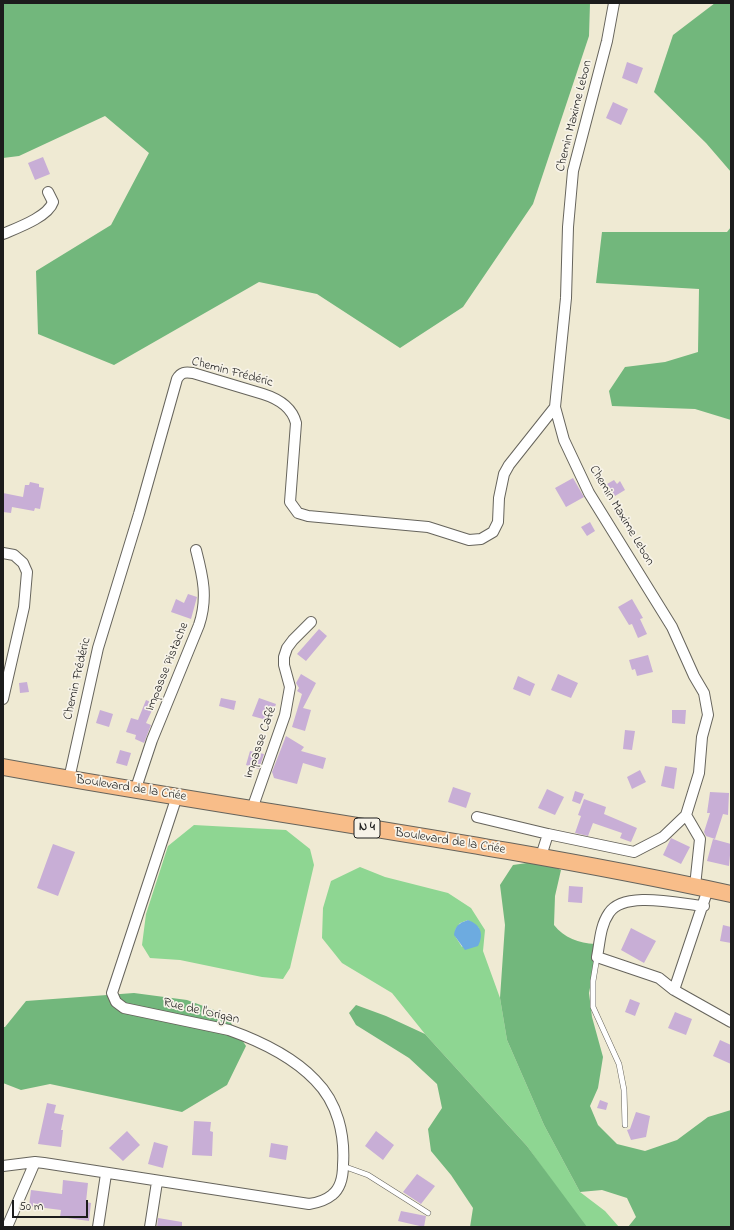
<!DOCTYPE html>
<html>
<head>
<meta charset="utf-8">
<style>
	body { margin:0 }
	#map { position:relative; width:734px; height:1230px; overflow:hidden; background:#efead3; font-family:"Indie Flower",sans-serif }
	canvas { display:block }
	.frame { position:absolute; inset:0; border:4px solid #1c1c1c; pointer-events:none }
	.scale { position:absolute; left:12px; top:1200px; width:76px; height:18px; box-sizing:border-box; border:2px solid #1c1c1c; border-top:0; padding-left:5px; font-size:12px; line-height:14px; white-space:nowrap; color:#1c1c1c; -webkit-text-stroke:3px #f7f3e8; paint-order:stroke }
</style>
</head>
<body>
<div id="map">
<canvas width="734" height="1230"></canvas>
<div class="frame"></div>
<div class="scale">50 m</div>
</div>
<script>
const c = document.querySelector('canvas').getContext('2d');
c.lineJoin = 'round';
function paint(path, color) {
  c.fillStyle = color;
  c.fill(path, 'evenodd');
}
function stroke(path, color, width, dash) {
  c.strokeStyle = color;
  c.lineWidth = width;
  c.lineCap = dash ? 'butt' : 'round';
  c.setLineDash(dash || []);
  c.stroke(path);
}
function label(font, color, halo, rows, align = 'center') {
  c.font = font + ' "Indie Flower",sans-serif';
  c.lineWidth = 3.5;
  c.setLineDash([]);
  c.textBaseline = 'middle';
  c.strokeStyle = halo;
  c.fillStyle = color;
  for (const [text, x, y, turn = 0] of rows) {
    c.save();
    c.translate(x, y);
    c.rotate((+turn || 0) * Math.PI / 180);
    c.textAlign = isNaN(turn) ? turn : align;
    if (halo) c.strokeText(text, 0, 0);
    c.fillText(text, 0, 0);
    c.restore();
  }
}
const green = new Path2D(`
	M194,825L286,830L310,849L314,865L290,968L283,979L262,977L180,960L150,958L142,945L146,914L168,846Z
	M360,867L385,877L448,893L471,908L485,930L483,951L500,998L507,1040L544,1125L580,1192L605,1211L619,1227H585L527,1146L425,1034L392,993L342,963L322,938L323,908L331,881ZM468,920L479,928L462,947L455,936V930L460,923Z`);
const forest = new Path2D(`
	M3,3H590L589,36L533,204L463,307L400,348L317,294L259,282L114,365L38,334L36,271L111,225L149,153L105,116L19,156L3,158Z
	M715,3H731V172L706,143L654,92L673,35Z
	M731,227V420L695,409L612,406L609,391L625,367L665,362L698,352L699,289L596,283L602,232H727Z
	M527,863H544L561,870L555,896L554,925C564,938 579,943 595,944L594,967L589,993L592,1017L603,1057L598,1088L590,1106L598,1125L617,1144L645,1151L677,1140L708,1117L731,1110V1227H628L636,1217L627,1198L602,1190L580,1192L544,1125L507,1040L500,998L505,925L500,885L513,865Z
	M134,993L187,1000L225,1014L246,1046L227,1085L182,1112L50,1084L21,1090L3,1083V1027H5L26,1001Z
	M356,1005L386,1016L425,1034L527,1146L587,1227H470L473,1208L451,1175L431,1151L428,1129L442,1108L437,1084L409,1058L356,1025L349,1013Z`);
const water = new Path2D(`
	M468,920C481,925 484,934 478,946L465,950L454,935C455,926 459,923 468,920Z`);
const building = new Path2D(`
	M627,62L643,68L637,84L622,78Z
	M613,102L628,109L621,125L606,118Z
	M43,157L50,174L35,180L28,163Z
	M573,478L584,497L566,507L555,488Z
	M614,480L617,484L620,481L625,490L615,496L607,484Z
	M30,482L39,484V487L44,488L40,509L35,508L34,511L12,507L11,513L3,512V493L23,497L25,485H29Z
	M590,522L595,531L587,536L581,527Z
	M188,594L197,597L191,619L171,612L176,599L184,603Z
	M632,599L643,618L640,619L647,634L638,638L632,624L629,625L618,607Z
	M319,629L327,636L306,661L297,654Z
	M648,655L653,672L637,676L635,669L632,670L629,660Z
	M301,674L316,683L303,708L311,710L305,731L292,727L302,694L297,691L299,688L296,683Z
	M558,674L578,683L571,698L551,690Z
	M518,676L535,684L530,696L513,689Z
	M27,682L29,692L20,693L19,683Z
	M221,698L236,701L234,710L219,706Z
	M259,698L276,704L270,721L252,716Z
	M146,700L155,704L146,723L151,725L144,743L135,739L136,735L126,732L131,718L138,720Z
	M100,710L113,714L109,727L96,723Z
	M672,710H686L685,724L672,723Z
	M625,730L635,731L632,750L623,749Z
	M286,736L304,747L301,751L326,758L323,769L303,763L297,784L274,778L272,772Z
	M120,750L131,753L127,766L116,763Z
	M250,751L264,754L259,769L246,765Z
	M665,766L677,768L674,789L661,786Z
	M640,770L646,782L632,789L627,777Z
	M453,787L471,793L466,808L448,802Z
	M547,789L564,797L555,815L538,808Z
	M575,791L584,794L580,804L572,801Z
	M710,792L729,793L728,815L723,814L715,839L706,836L704,832L710,813H707Z
	M584,799L606,807L604,814L637,828L631,842L620,838L622,833L593,823L588,836L575,833L581,816L578,815Z
	M671,838L690,847L681,864L663,855Z
	M713,839L731,844L729,866L707,861Z
	M53,844L75,852L58,896L37,888Z
	M569,886L583,887L582,903L568,902Z
	M723,925L731,927V943L720,941Z
	M631,928L656,941L644,963L621,950Z
	M630,999L640,1003L635,1016L625,1012Z
	M675,1012L692,1019L686,1035L668,1028Z
	M720,1040L731,1045V1064L713,1056Z
	M600,1100L608,1103L606,1110L597,1108Z
	M47,1103L56,1105L54,1113L64,1115L61,1130H63L61,1147L38,1144Z
	M636,1112L650,1116L646,1137L631,1140L627,1130L630,1129Z
	M194,1121L211,1122L210,1131L213,1132L212,1156L192,1155Z
	M127,1131L140,1145L123,1161L109,1148Z
	M376,1131L394,1145L383,1160L365,1146Z
	M154,1142L168,1146L163,1168L148,1164Z
	M271,1143L288,1146L286,1160L269,1157Z
	M417,1174L435,1186L421,1204L403,1192Z
	M63,1180L88,1183L86,1202L91,1203L89,1221L60,1217L61,1210L29,1206L31,1190L62,1194Z
	M401,1211L426,1216L424,1227L398,1221Z
	M158,1218L182,1222V1227H157Z`);
const lane = new Path2D(`
	M597,957L593,981V1007L619,1064L624,1090L625,1125
	M343,1166L368,1175L428,1213`);
const street = new Path2D(`
	M614,3L607,41L573,171L568,227L566,298L555,407L564,440L589,493L672,627L694,676L704,693L708,715L702,737L699,773L686,815L700,839L695,886
	M3,234C17,228 48,217 53,202L48,192
	M3,553L14,555L23,563L27,572L24,607L3,699
	M69,779L98,648L139,514L177,379C181,372 185,372 193,373L263,394C279,399 292,407 296,423L290,502L298,513L308,516L428,527L469,540L481,539L493,532L498,522L499,498L504,474L509,465L555,407
	M135,791L152,740L199,625C208,598 203,577 196,550
	M252,809L285,715L290,687L284,665V657L287,648L293,640L311,622
	M477,817L548,834L634,852L663,837L686,815
	M541,856L548,834
	M708,889L674,990L731,1022
	M674,990L659,978L597,957C600,942 600,926 609,913C624,890 680,904 704,906
	M3,1166L35,1162L44,1163L309,1204C316,1203 326,1200 332,1195C341,1188 343,1175 343,1165C345,1135 338,1103 315,1080C292,1056 260,1041 229,1030L124,1008L116,1002L112,993L177,796
	M7,1227L35,1162
	M98,1227L106,1174
	M150,1227L157,1182`);
const primary = new Path2D(`
	M3,767C245,811 490,842 731,894`);
const shields = [
	[367,828,26]
];
const shieldNames = [
	["N 4",367,828]
];
const streetNames = [
	["Chemin Maxime Lebon",575,116,-76],
	["Chemin Frédéric",232,373,15],
	["Chemin Maxime Lebon",621,516,59],
	["Impasse Pistache",168,667,-68],
	["Chemin Frédéric",78,679,-77],
	["Impasse Café",261,743,-71],
	["Boulevard de la Criée",131,789,9],
	["Boulevard de la Criée",450,842,9],
	["Rue de l'Origan",201,1012,13]
];
paint(green, '#8ed692');
paint(forest, '#72b77c');
paint(water, '#6dabe0');
paint(building, '#c8aed6');
stroke(lane, '#66645c', 6);
stroke(street, '#66645c', 12);
stroke(primary, '#66645c', 18);
stroke(lane, '#fff', 5);
stroke(street, '#fff', 10);
stroke(primary, '#f8bd89', 16);
for (const [x, y, w] of shields) {
  const box = new Path2D();
  box.roundRect(x - w / 2, y - 10, w, 20, 3);
  c.fillStyle = '#f7f3e8';
  c.fill(box);
  stroke(box, '#1c1c1c', 1);
}
label('bold 12px', '#1c1c1c', null, shieldNames);
label('13px', '#1c1c1c', '#f7f3e8', streetNames);
</script>
</body>
</html>
